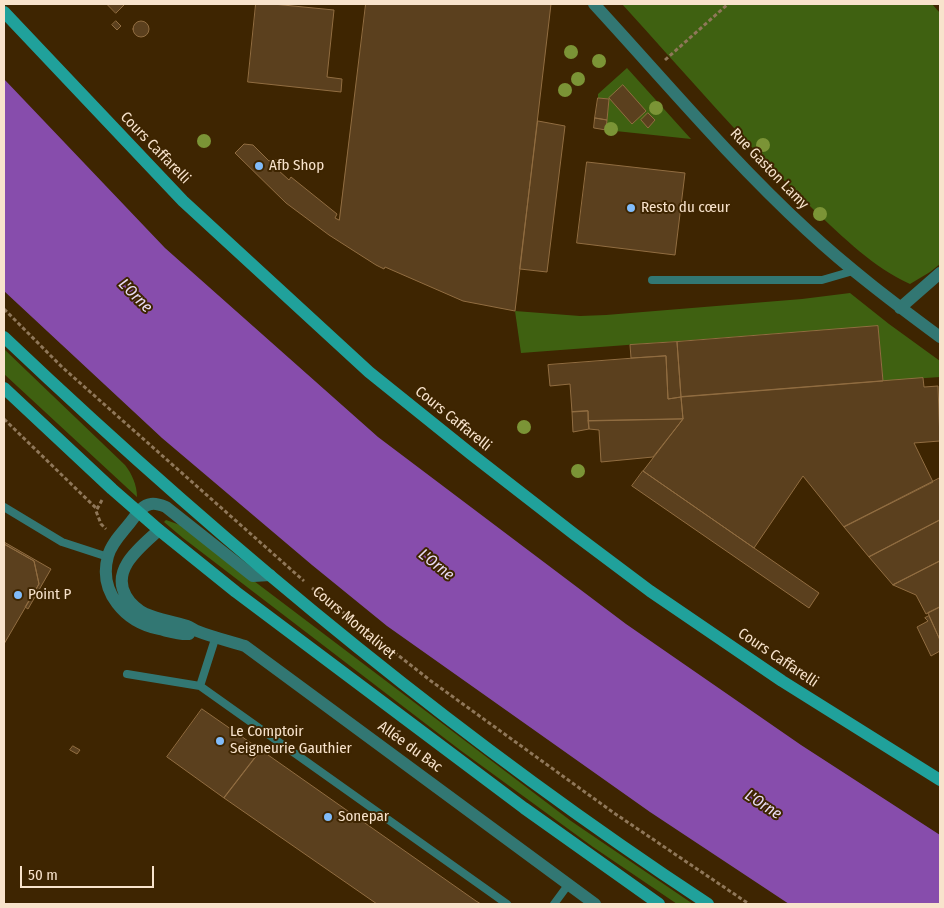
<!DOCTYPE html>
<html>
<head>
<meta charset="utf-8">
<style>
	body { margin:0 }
	#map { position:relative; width:944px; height:908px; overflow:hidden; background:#3e2501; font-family:"Fira Sans Condensed",sans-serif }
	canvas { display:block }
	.frame { position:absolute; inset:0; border:5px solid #f8e3cc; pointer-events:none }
	.scale { position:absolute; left:20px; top:866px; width:134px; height:22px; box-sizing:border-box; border:2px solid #f8e3cc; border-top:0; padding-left:6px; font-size:15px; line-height:18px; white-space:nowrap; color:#f8e3cc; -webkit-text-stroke:4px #3e2501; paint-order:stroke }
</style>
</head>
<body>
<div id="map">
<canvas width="944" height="908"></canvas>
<div class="frame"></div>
<div class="scale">50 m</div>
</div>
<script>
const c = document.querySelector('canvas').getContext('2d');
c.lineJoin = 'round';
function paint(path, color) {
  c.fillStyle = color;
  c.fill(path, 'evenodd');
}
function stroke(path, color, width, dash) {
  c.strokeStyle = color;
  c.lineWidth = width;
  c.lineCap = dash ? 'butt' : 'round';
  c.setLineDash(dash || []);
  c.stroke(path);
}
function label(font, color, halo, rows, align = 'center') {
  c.font = font + ' "Fira Sans Condensed",sans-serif';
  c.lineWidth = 4;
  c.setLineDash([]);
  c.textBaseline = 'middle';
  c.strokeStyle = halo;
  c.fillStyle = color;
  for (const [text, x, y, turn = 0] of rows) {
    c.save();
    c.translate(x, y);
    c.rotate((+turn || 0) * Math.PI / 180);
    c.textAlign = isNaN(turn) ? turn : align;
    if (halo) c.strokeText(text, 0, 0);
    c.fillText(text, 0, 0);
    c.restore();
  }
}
const green = new Path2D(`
	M622,4H932L940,13V264L930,272L910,284C874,268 843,237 814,210C746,145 685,73 622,4Z
	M627,68L691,139L606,130L609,99L598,98V94Z
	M850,293L889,324L940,361V377L883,381L878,326L521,353L515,311L580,316L606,315L802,299Z
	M4,349L125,465C132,474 137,485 137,497L4,374Z
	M166,520L180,525L571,821L693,904H677L593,847L460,750L183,538L164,522Z`);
const water = new Path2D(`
	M4,79L165,248L378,437L626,624L801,745L940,835V904H789L650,812L387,626L312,565L162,438L4,291Z`);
const building = new Path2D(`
	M107,4H125L116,13Z
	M256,4H273L334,10L327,77L342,79L341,92L248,82Z
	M366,4H551L515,311L463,301L385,267L384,269L376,265L329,235L286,203L235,153L244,144L253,145L269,161L274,159L278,161L280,166L278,170L289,180L291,177L337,214L335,218L339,220Z
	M116,21L121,26L117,30L112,25Z
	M133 29a8 8 0 1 1 16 0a8 8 0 1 1-16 0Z
	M623,85L646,111L632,124L609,98Z
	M598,98L609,99L607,120L595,118Z
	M648,113L655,120L648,128L641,120Z
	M595,118L607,120L606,130L594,128Z
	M538,121L565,126L547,272L520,269Z
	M587,162L685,173L675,255L577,243Z
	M878,326L883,381L681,397L677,342Z
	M677,342L681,397L668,399L666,356L631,358L630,345Z
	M666,356L668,399L681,397L683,419L588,421V411L572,412L570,384L550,386L548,365Z
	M923,378L924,387L938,386L940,441L914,443L933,482L844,527L803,476L754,548L643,471L683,419L681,397Z
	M588,411L589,429L573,432L572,412Z
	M683,419L653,457L601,462L599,430L589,429L588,421Z
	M643,471L819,593L809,608L632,486Z
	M940,478V520L869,557L844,527Z
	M940,520V561L893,585L869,557Z
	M4,542L51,569L28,609L25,607L39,584L34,561L4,544Z
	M4,544L34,561L39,584L4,644Z
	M940,561V607L926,614L916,595L893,585Z
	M940,607V640L928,613Z
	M929,616L940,640V651L931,656L917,627L928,621L925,618Z
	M202,709L261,750L224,798L167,757Z
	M73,746L80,750L77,754L70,750Z
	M261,750L476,901L481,904H377L224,798Z`);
const path = new Path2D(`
	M665,60L728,4
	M4,309L62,367L304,581
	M4,419L97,509
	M102,500L96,511L101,524L106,529
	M312,588L431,681L614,813L749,904`);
const lane = new Path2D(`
	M652,280H822L853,271
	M4,507L62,542L108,557
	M216,636L200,686L507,904
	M127,674L200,686
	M554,904L568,885`);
const street = new Path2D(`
	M594,4C664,80 731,160 807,230C849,269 894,303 940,337
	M900,308L940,273
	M159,530C142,546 110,569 126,596C130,603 138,611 146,614C159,620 173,621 187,626C190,627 193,629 197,631C212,637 229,641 245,646L595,904
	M189,634C180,635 168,631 159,629C125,622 98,592 108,556C111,544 121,534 129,524C135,517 141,505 151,504C156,503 161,505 166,507L253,576L270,575`);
const secondary = new Path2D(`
	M4,12L183,201L369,372L471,454L574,534L650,591L782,681L940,780
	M4,337C223,545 456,738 708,904
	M4,388L112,489L159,530L236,592L524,808L659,904`);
const trees = [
	[571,52],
	[599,61],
	[578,79],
	[565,90],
	[656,108],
	[611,129],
	[204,141],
	[763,145],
	[820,214],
	[524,427],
	[578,471]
];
const markers = [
	[259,166,5,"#81bcfa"],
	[631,208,5,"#81bcfa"],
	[18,595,5,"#81bcfa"],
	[220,741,5,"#81bcfa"],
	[328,817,5,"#81bcfa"]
];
const streetNames = [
	["Cours Caffarelli",155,148,46],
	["Rue Gaston Lamy",769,169,46],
	["Cours Caffarelli",453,419,39],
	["Cours Montalivet",354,623,40],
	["Cours Caffarelli",778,658,34],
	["Allée du Bac",410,747,36]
];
const poiNames = [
	["Afb Shop",269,166],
	["Resto du cœur",641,208],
	["Point P",28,595],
	["Le Comptoir",230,732],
	["Seigneurie Gauthier",230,749],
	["Sonepar",338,817]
];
const waterNames = [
	["L'Orne",135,296,45],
	["L'Orne",436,565,38],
	["L'Orne",763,805,33]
];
paint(green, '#3f6111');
paint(water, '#874dac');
paint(building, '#5b401e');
stroke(building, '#916d41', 1);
stroke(path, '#8f7759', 3, [4, 2.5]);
stroke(lane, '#327773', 8);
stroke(street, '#327773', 12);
stroke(secondary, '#20a19b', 12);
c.fillStyle = '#7b9436';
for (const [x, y] of trees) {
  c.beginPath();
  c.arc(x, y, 7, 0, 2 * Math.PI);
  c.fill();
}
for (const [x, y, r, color] of markers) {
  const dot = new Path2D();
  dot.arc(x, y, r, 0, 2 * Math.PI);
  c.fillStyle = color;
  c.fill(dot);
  stroke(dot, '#3e2501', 2);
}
label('15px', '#f8e3cc', '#3e2501', streetNames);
label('15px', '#f8e3cc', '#3e2501', poiNames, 'left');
label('italic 16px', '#eadcf5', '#3e2501', waterNames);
</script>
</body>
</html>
